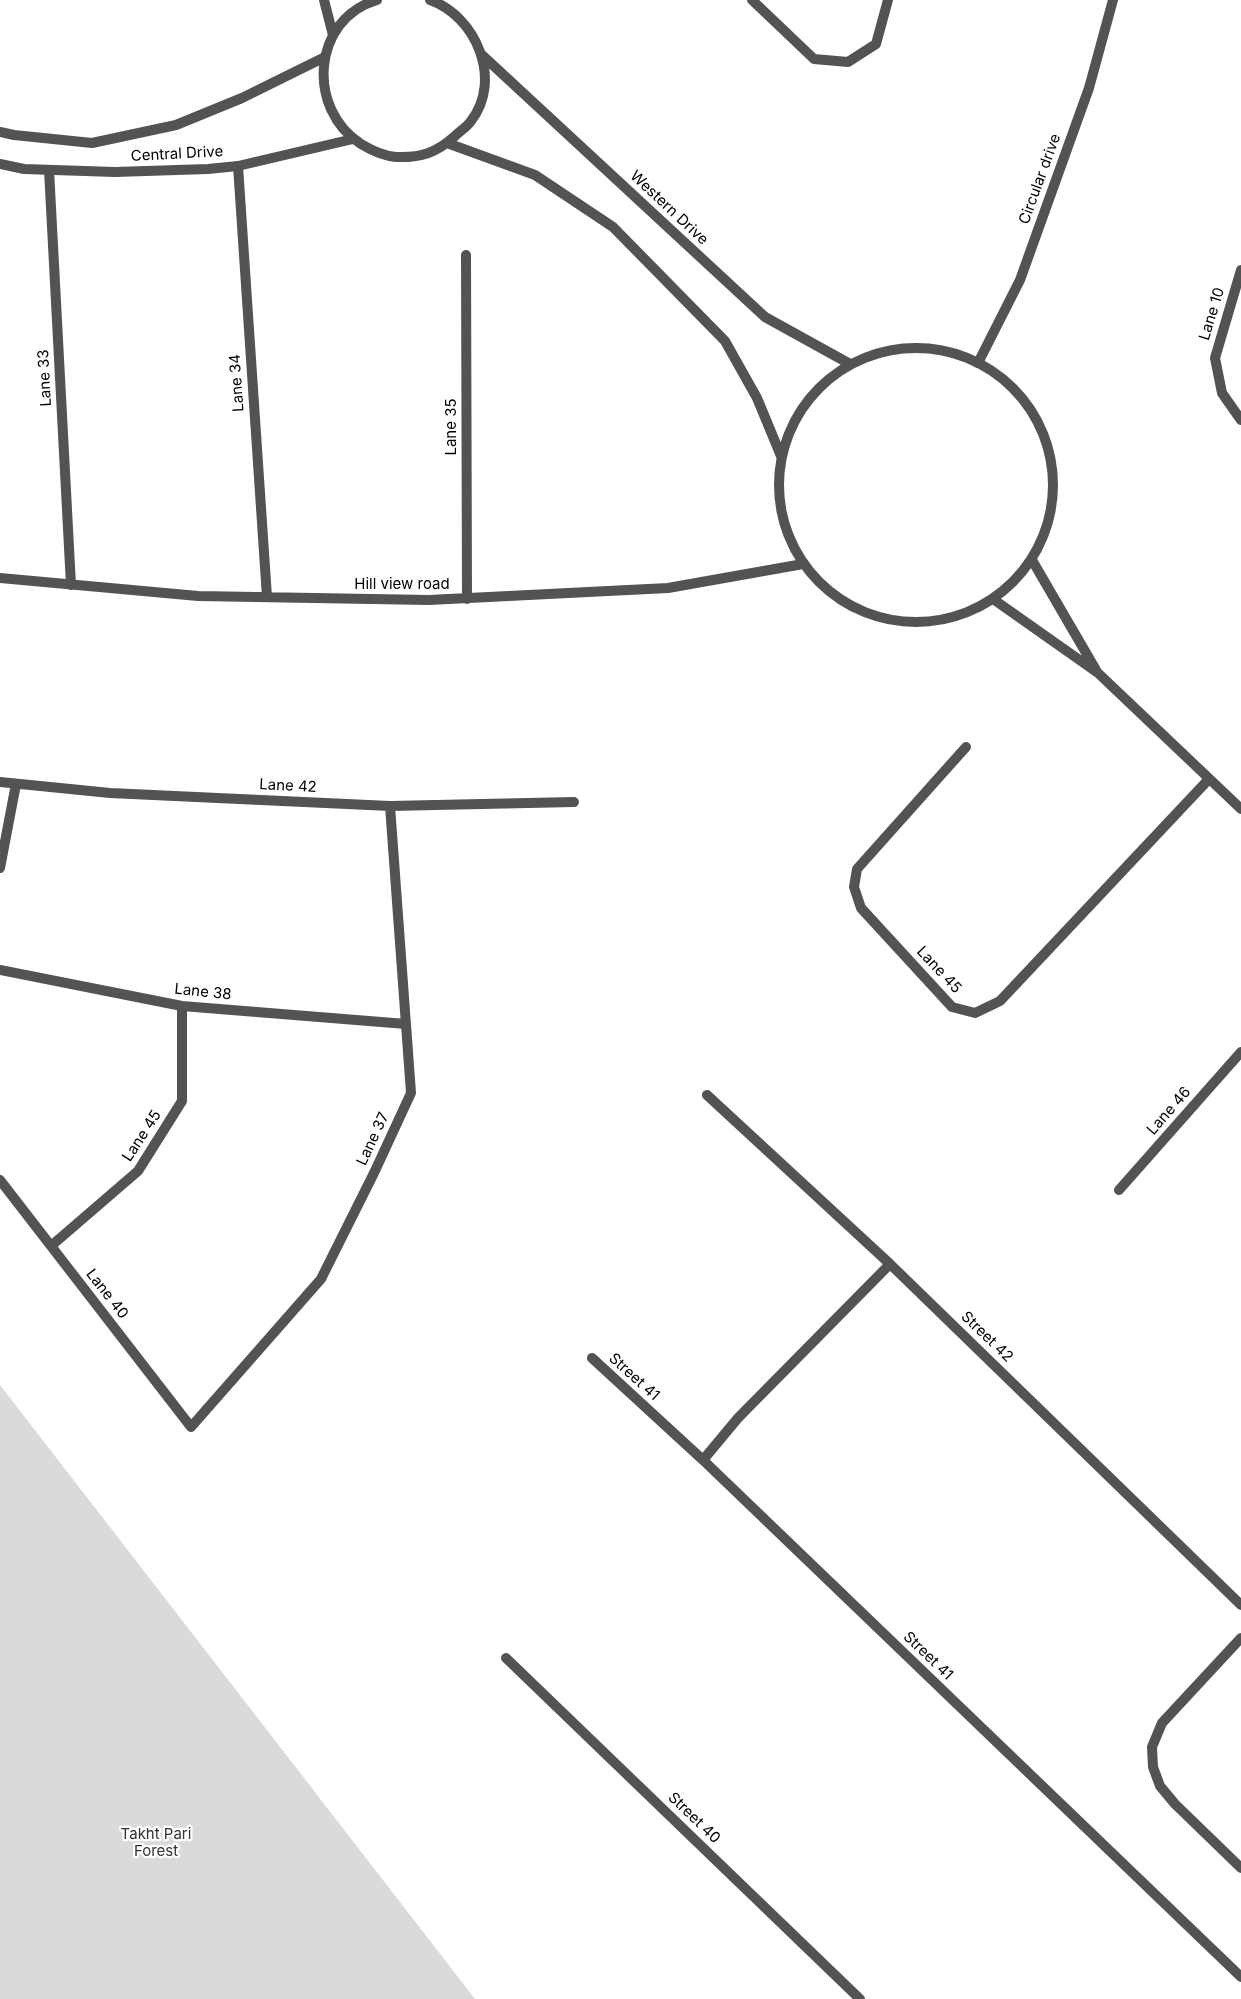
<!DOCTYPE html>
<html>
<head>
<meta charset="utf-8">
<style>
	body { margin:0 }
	canvas { display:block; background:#fff }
</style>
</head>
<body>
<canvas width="1241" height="1999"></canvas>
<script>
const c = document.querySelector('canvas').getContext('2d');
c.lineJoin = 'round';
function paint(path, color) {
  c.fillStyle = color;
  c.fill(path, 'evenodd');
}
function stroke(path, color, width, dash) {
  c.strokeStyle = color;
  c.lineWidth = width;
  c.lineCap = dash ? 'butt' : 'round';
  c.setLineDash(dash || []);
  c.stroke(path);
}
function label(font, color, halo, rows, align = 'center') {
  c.font = font + ' Inter,sans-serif';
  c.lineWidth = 4.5;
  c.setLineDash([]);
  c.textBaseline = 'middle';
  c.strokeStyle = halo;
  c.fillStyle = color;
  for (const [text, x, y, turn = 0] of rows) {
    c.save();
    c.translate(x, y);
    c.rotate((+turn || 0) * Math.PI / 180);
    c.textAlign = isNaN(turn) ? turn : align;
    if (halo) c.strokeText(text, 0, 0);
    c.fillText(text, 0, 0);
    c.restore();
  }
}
const green = new Path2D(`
	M0,1385L475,1999H0Z`);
const minor = new Path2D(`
	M324,0L333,35
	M752,0L814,59L848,62L876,44L888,0
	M238,166L267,597
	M49,170L71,585
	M466,255L467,599
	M1241,270L1215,358L1222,393L1241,420
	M978,363L1020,280L1089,88L1113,0
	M0,578L198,596L429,600L668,588L803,564
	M966,747L857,869L854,887L861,908L952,1007L975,1013L1000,1001L1209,779
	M0,782L110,793L390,806L574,802
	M0,868L16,784
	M0,970L182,1006L406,1024
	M707,1095L890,1264L1241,1605
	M0,1180L191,1427L321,1279L374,1173L411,1093L390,806
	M1119,1190L1241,1052
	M51,1246L138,1171L182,1101V1006
	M592,1358L703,1460L1241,1977
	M703,1460L738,1418L890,1264
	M1241,1638L1162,1723L1152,1747L1153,1767L1160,1786L1175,1804L1241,1868
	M506,1658L860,1999`);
const tertiary = new Path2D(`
	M377,0C312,19 306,109 361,144C371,150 384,156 396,157C421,158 436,153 455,136C460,131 467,127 471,121C503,80 476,16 430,0
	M482,55L765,317L850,364
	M0,132L14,135L92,143L176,125L242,98L325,57
	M447,143L535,175L613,227L725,341L757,398L781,456
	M0,164L24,169L115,172L208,169L238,166L353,139
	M779 485a137 137 0 1 1 274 0a137 137 0 1 1-274 0Z
	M1032,560L1096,670
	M993,599L1098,673L1241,809`);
const streetNames = [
	["Central Drive",177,154,-3],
	["Circular drive",1040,179,-70],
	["Western Drive",669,208,43],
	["Lane 10",1212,314,-73],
	["Lane 33",45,378,-93],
	["Lane 34",237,383,-94],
	["Lane 35",451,427,-90],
	["Hill view road",402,584],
	["Lane 42",288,786,3],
	["Lane 45",939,970,47],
	["Lane 38",203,992,6],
	["Lane 46",1169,1111,-49],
	["Lane 45",142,1136,-57],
	["Lane 37",373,1139,-65],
	["Lane 40",107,1294,52],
	["Street 42",987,1337,44],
	["Street 41",634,1377,42],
	["Street 41",928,1656,44],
	["Street 40",694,1818,44]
];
const parkNames = [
	["Takht Pari",156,1834],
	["Forest",156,1851]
];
paint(green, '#dadada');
stroke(minor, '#535353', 10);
stroke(tertiary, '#535353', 10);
label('15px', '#000', '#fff', streetNames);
label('15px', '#313131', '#fff', parkNames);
</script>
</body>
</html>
